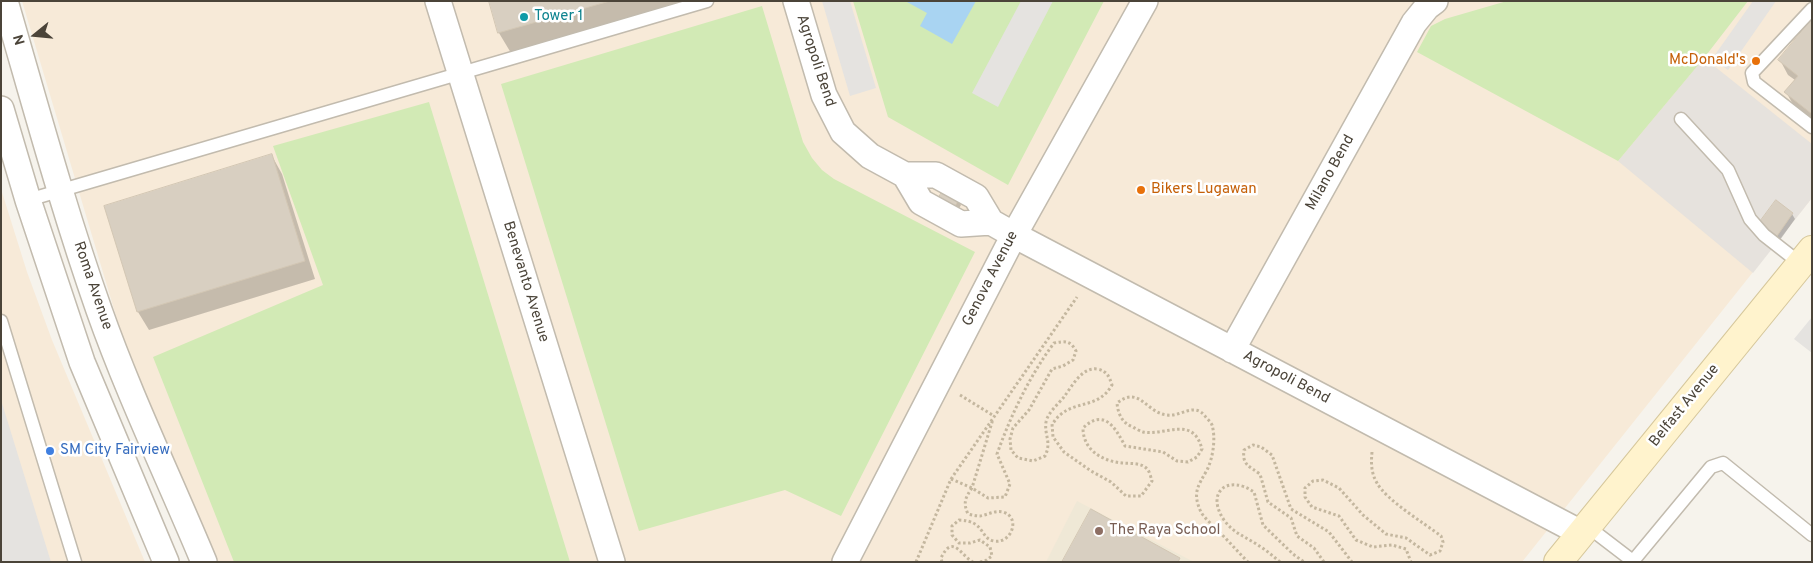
<!DOCTYPE html>
<html>
<head>
<meta charset="utf-8">
<style>
	body { margin:0 }
	#map { position:relative; width:1813px; height:563px; overflow:hidden; background:#f6f3ec; font-family:Overpass,sans-serif }
	canvas { display:block }
	.frame { position:absolute; inset:0; border:2px solid #4b4439; pointer-events:none }
	.north { position:absolute; left:10px; top:10px; width:50px; height:50px; -webkit-text-stroke:4px #fff; paint-order:stroke; rotate:253deg; font-size:14px; font-weight:700; line-height:20px; text-align:center; color:#4b4439 }
	.north::after { content:''; display:block; margin:auto; width:18px; height:22px; background:#4b4439; clip-path:polygon(50% 0,100% 100%,50% 72%,0 100%) }
</style>
</head>
<body>
<div id="map">
<canvas width="1813" height="563"></canvas>
<div class="frame"></div>
<div class="north">N</div>
</div>
<script>
const c = document.querySelector('canvas').getContext('2d');
c.lineJoin = 'round';
function paint(path, color) {
  c.fillStyle = color;
  c.fill(path, 'evenodd');
}
function stroke(path, color, width, dash) {
  c.strokeStyle = color;
  c.lineWidth = width;
  c.lineCap = dash ? 'butt' : 'round';
  c.setLineDash(dash || []);
  c.stroke(path);
}
function label(font, color, halo, rows, align = 'center') {
  c.font = font + ' Overpass,sans-serif';
  c.lineWidth = 5;
  c.setLineDash([]);
  c.textBaseline = 'middle';
  c.strokeStyle = halo;
  c.fillStyle = color;
  for (const [text, x, y, turn = 0] of rows) {
    c.save();
    c.translate(x, y);
    c.rotate((+turn || 0) * Math.PI / 180);
    c.textAlign = isNaN(turn) ? turn : align;
    if (halo) c.strokeText(text, 0, 0);
    c.fillText(text, 0, 0);
    c.restore();
  }
}
const commercial = new Path2D(`
	M22,1H1812V198L1522,562H218L125,346Z
	M1,189L27,272L52,340L145,562H1Z`);
const industrial = new Path2D(`
	M1704,58L1812,144V198L1753,273L1618,161Z`);
const education = new Path2D(`
	M1077,501L1194,562H1046Z`);
const green = new Path2D(`
	M853,1H1104L1008,185L888,117Z
	M1507,1H1748L1704,58L1618,161L1417,52L1431,26L1445,19Z
	M762,6L803,142L812,158L822,170L834,179L975,252L841,516L785,490L639,531L501,84Z
	M429,102L570,562H234L153,357L323,285L273,146Z`);
const parking = new Path2D(`
	M822,1H850L876,88L850,96Z
	M1021,1H1053L998,107L972,93Z
	M1753,1H1776L1728,70L1712,59Z
	M1812,317V353L1794,339Z
	M1,400L51,562H1Z`);
const water = new Path2D(`
	M976,1L952,44L920,26L927,13L907,2Z`);
const shadow = new Path2D(`
	M490,1H711L514,58L499,33Z
	M1812,21V121L1794,106L1786,92L1795,80L1788,75L1780,60Z
	M272,156L282,174L315,279L149,330L138,312L106,206Z
	M958,200L961,205L957,212L942,204Z
	M1792,214L1795,219L1780,240L1764,228Z`);
const building = new Path2D(`
	M489,1H610L498,33Z
	M1812,19V114L1784,92L1798,76L1778,60Z
	M272,154L305,261L137,312L104,206Z
	M943,190L959,199L954,208L938,199Z
	M1776,200L1793,213L1777,236L1759,223Z
	M1091,509L1180,558L1178,562H1062Z`);
const path = new Path2D(`
	M960,395L994,416
	M1372,452C1371,463 1371,473 1377,483C1386,500 1424,523 1441,536L1443,542L1440,551L1430,555L1406,538L1386,534L1363,515L1339,488L1323,480L1313,481L1305,488V497L1312,507L1339,516L1356,540L1373,547L1392,545L1406,549L1411,562
	M951,479L972,488L988,498L1005,497L1010,484L997,454C1011,415 1029,377 1054,343C1065,341 1070,340 1076,351L1073,360L1063,366L1052,369L1029,410L1013,428L1010,439L1011,450L1018,458L1033,461L1045,456C1052,442 1044,435 1046,422C1047,414 1058,404 1064,397C1072,386 1082,367 1097,369C1107,371 1109,376 1112,385C1098,409 1077,400 1060,415C1057,417 1055,421 1052,424L1053,437L1064,452L1091,471L1111,482L1126,496H1141L1152,481C1151,478 1150,473 1148,470C1142,462 1131,464 1122,463C1102,461 1083,450 1083,428C1104,408 1115,427 1125,446L1163,452L1177,461L1188,462L1197,457L1202,449C1193,415 1166,436 1143,432C1140,431 1136,429 1133,427C1122,423 1118,414 1117,403C1140,385 1146,413 1167,415C1181,417 1194,402 1205,416C1207,419 1211,422 1212,425C1216,438 1213,458 1207,470C1198,486 1192,493 1201,512C1204,518 1212,524 1216,529C1227,539 1237,551 1248,562
	M916,562L951,479L1077,297
	M942,562L941,558C953,533 961,556 973,562
	M980,562L985,561L992,556L990,547L980,540L970,543H959L952,535V526L959,520C986,521 979,538 994,541C1012,544 1021,517 1003,512C995,510 987,515 980,516C976,516 972,515 968,514C963,503 965,498 972,488L993,419
	M1280,562C1273,556 1266,550 1258,545C1246,537 1233,533 1224,520C1205,492 1228,474 1254,492L1263,525L1293,554L1304,562
	M1324,562L1314,548L1297,536L1291,518L1268,502L1260,474C1249,466 1242,465 1244,450L1253,445L1261,447L1272,455L1291,509L1329,532L1352,562`);
const lane = new Path2D(`
	M1812,9L1752,73L1754,82L1812,127
	M1681,119L1728,170L1750,219L1764,235L1801,264
	M28,200L707,1
	M1,321L75,562
	M1587,526L1634,562
	M1633,561L1711,467L1723,463L1812,535`);
const street = new Path2D(`
	M5,1C35,104 63,208 99,310C129,395 169,478 204,562
	M438,1L612,562
	M796,1L824,95L843,132L870,156L905,175L921,202L961,224L991,222
	M1,109L28,200L82,362L166,562
	M905,175H936L976,197L991,222L1014,235L1581,533
	M1232,350L1414,23L1427,7L1435,1
	M845,562L1014,235L1145,1`);
const secondary = new Path2D(`
	M1558,562L1812,250`);
const markers = [
	[524,17,5,"#0f9aa8"],
	[1756,61,5,"#e8710a"],
	[1141,190,5,"#e8710a"],
	[50,451,5,"#3f7fe0"],
	[1099,531,5,"#8d6e63"]
];
const cultureNames = [
	["Tower 1",534,17]
];
const streetNames = [
	["Agropoli Bend",815,61,72],
	["Milano Bend",1331,173,-61],
	["Genova Avenue",991,279,-63],
	["Benevanto Avenue",525,282,73],
	["Roma Avenue",92,286,71],
	["Agropoli Bend",1286,378,28],
	["Belfast Avenue",1685,406,-51]
];
const foodNames = [
	["McDonald's",1746,61],
	["Bikers Lugawan",1151,190,"left"]
];
const shopNames = [
	["SM City Fairview",60,451]
];
const educationNames = [
	["The Raya School",1109,531]
];
paint(commercial, '#f7ead8');
paint(industrial, '#e6e2dd');
paint(education, '#efe8d6');
paint(green, '#d2eab5');
paint(parking, '#e5e3e0');
paint(water, '#a9d4f2');
paint(shadow, '#0003');
paint(building, '#d8cfc1');
stroke(building, '#d3c7b4', 1);
stroke(lane, '#c2bbae', 15);
stroke(street, '#c2bbae', 28);
stroke(secondary, '#d6c79b', 30);
stroke(path, '#c4b79f', 3, [2.5, 2.5]);
stroke(lane, '#fff', 12);
stroke(street, '#fff', 25);
stroke(secondary, '#fff3cd', 28);
for (const [x, y, r, color] of markers) {
  const dot = new Path2D();
  dot.arc(x, y, r, 0, 2 * Math.PI);
  c.fillStyle = color;
  c.fill(dot);
  stroke(dot, '#fff', 2);
}
label('15px', '#0d838f', '#fff', cultureNames, 'left');
label('15px', '#4b4439', '#fff', streetNames);
label('15px', '#c56008', '#fff', foodNames, 'right');
label('15px', '#366cbe', '#fff', shopNames, 'left');
label('15px', '#785e54', '#fff', educationNames, 'left');
</script>
</body>
</html>
